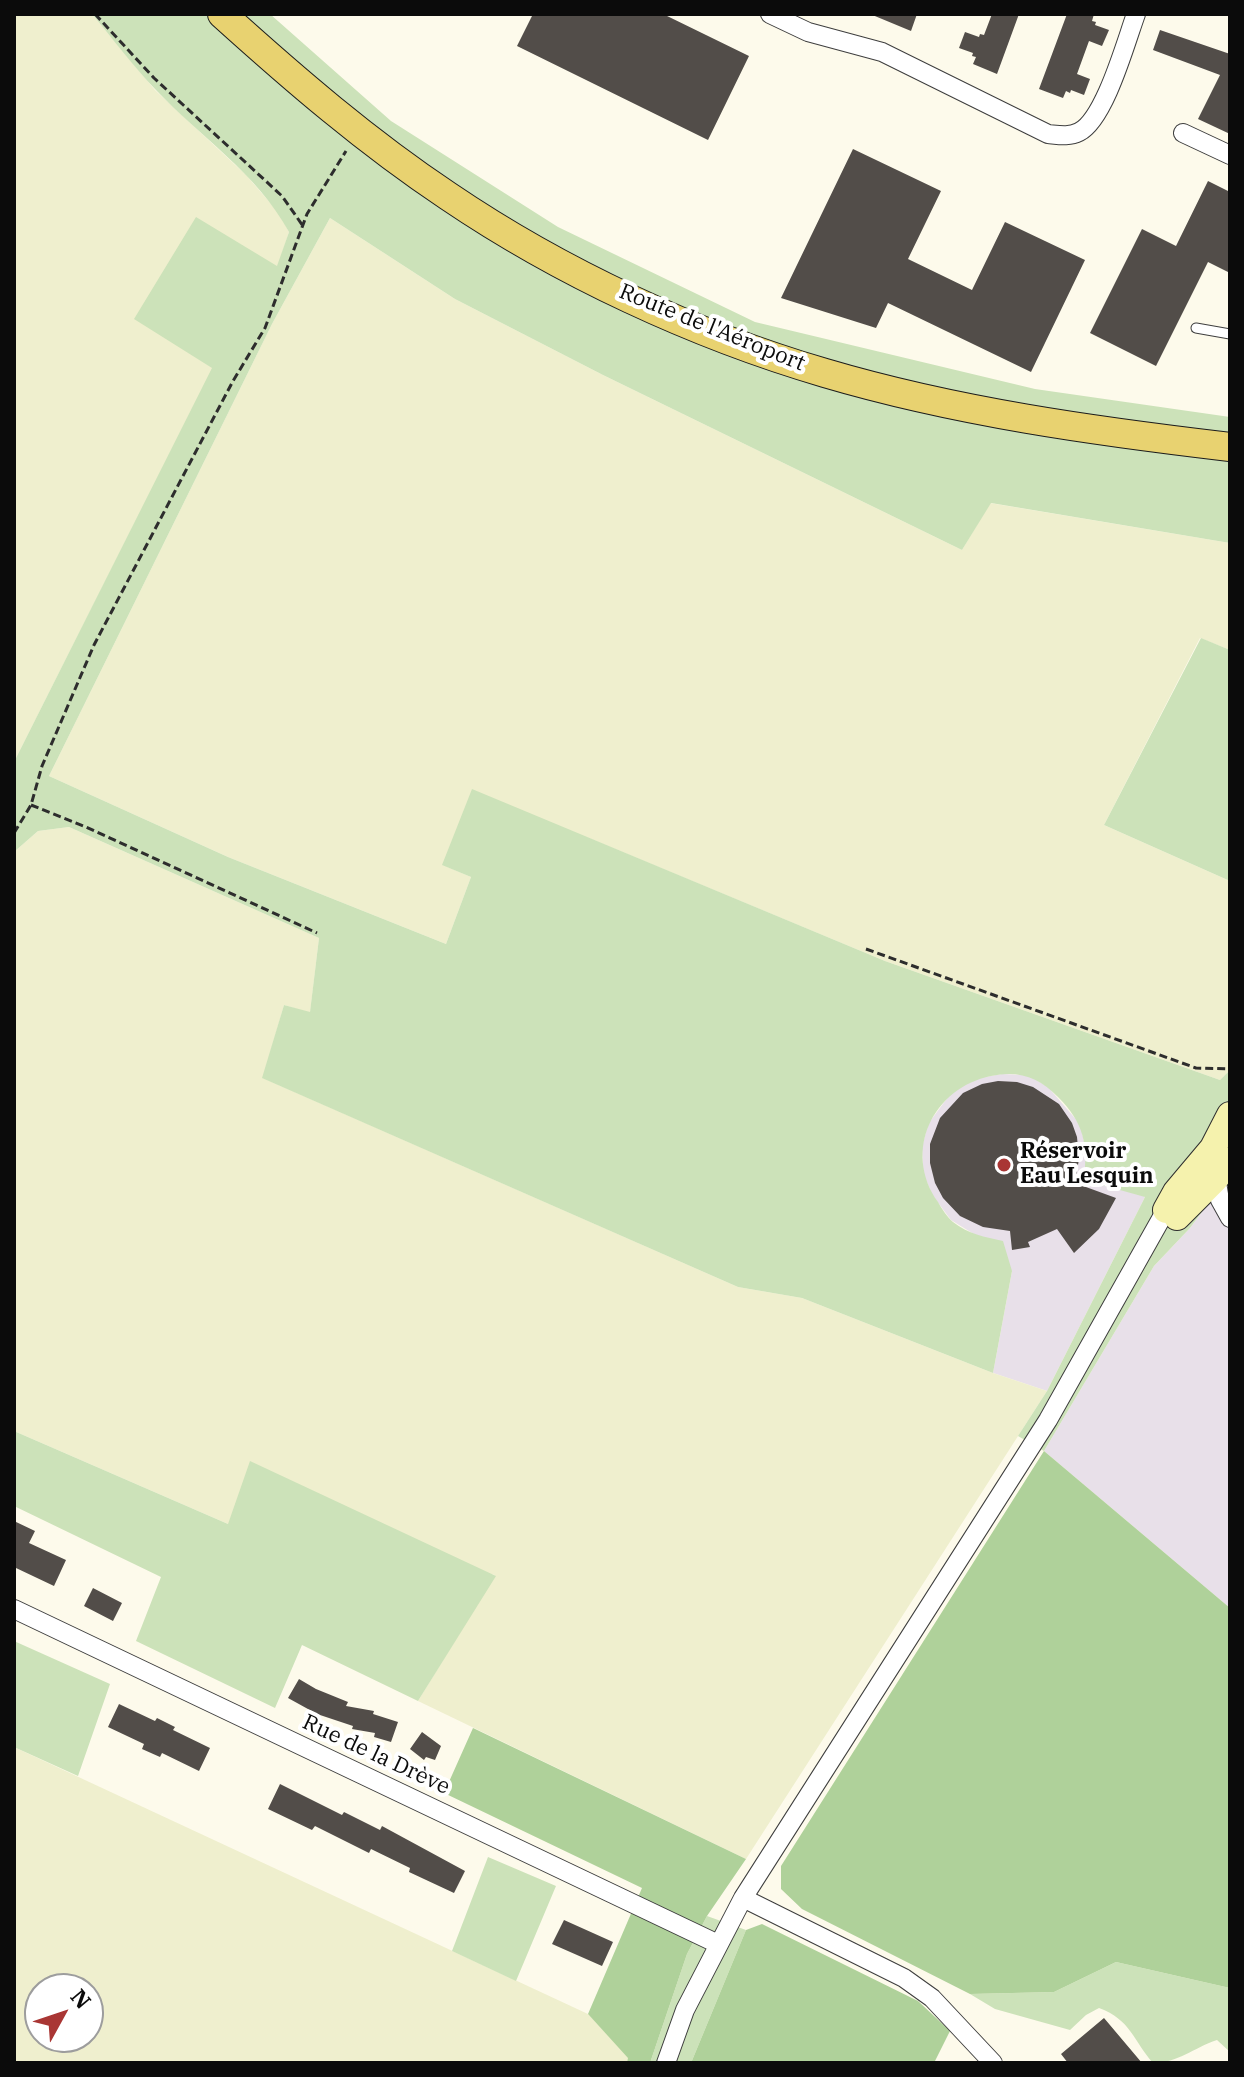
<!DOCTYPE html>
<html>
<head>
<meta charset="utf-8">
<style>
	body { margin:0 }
	#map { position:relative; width:1244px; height:2077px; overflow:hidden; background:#fdfaeb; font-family:"IBM Plex Serif",serif }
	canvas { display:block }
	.frame { position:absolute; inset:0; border:16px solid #0b0b0b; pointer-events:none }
	.north { position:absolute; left:24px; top:1973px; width:80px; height:80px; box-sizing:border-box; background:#fff; border:2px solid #9d9d9d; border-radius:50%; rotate:50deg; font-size:22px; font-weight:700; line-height:32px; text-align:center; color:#0b0b0b }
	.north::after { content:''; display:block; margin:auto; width:28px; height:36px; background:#a93634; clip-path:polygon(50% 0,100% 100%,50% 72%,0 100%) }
</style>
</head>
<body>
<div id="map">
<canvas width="1244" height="2077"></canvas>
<div class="frame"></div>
<div class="north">N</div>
</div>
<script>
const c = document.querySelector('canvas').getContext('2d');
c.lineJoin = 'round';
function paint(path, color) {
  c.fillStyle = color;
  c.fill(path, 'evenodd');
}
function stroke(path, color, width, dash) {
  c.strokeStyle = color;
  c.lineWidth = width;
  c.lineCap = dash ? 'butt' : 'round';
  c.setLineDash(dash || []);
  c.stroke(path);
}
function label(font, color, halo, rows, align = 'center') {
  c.font = font + ' "IBM Plex Serif",serif';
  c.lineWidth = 8;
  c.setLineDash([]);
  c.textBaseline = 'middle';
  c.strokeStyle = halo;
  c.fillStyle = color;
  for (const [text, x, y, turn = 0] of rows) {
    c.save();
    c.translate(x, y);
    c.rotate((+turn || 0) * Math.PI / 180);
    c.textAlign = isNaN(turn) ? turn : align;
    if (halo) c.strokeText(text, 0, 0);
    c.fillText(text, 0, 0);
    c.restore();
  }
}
const industrial = new Path2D(`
	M1002,1074L1028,1075L1048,1087L1080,1124L1087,1154L1145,1197L1047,1391L993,1373L1012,1271L977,1236L951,1220L933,1196L923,1173L922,1147L928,1124L951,1093L973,1079Z
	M1230,1174V1608L1044,1451L1154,1266L1190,1228Z`);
const farmland = new Path2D(`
	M14,14H92L155,90L246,175L279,213L289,232L278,266L135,318L213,368L14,762Z
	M330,218L455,299L603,375L962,550L990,503L1230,543V650L1200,638L1104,825L1230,881V1070L1220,1080L885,961L586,837L443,865L471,877L446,944L228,857L49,776L272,324Z
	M69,827L319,938L310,1013L284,1005L263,1078L738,1287L802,1298L993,1373L1047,1391L746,1859L418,1701L495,1575L228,1524L14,1431V852L38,831Z
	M14,1747L588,2014L629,2058L627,2063H14ZM40,1989H88V2037H40Z`);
const green = new Path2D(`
	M92,14H270L391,121L558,227L755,322L1035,389L1230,417V543L991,503L962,550L603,375L455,299L330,218L272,324L49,776L228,857L446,944L471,877L442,865L472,789L885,961L1220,1080L1230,1070V1174L1190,1228L1154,1266L1044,1451L1018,1436L1047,1391L1145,1197L1084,1180C1088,1144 1084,1123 1058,1097C1039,1077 1018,1070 991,1076C933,1088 902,1151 938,1202C942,1209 947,1217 953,1222C968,1234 985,1237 1003,1241L1012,1271L993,1373L802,1298L738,1287L262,1078L284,1005L310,1012L319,938L69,827L38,831L14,852V762L212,368L134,319L196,217L277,266L289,232C257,173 200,137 155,89C133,66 113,39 92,14Z
	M1201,638L1230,650V881L1104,825Z
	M14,1431L228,1524L250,1461L496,1576L418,1701L302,1645L275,1708L136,1641L161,1577L14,1506Z
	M14,1641L110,1684L78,1776L14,1747Z
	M488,1857L556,1886L516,1981L452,1951Z
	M707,1916L746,1930L691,2063H650L687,1954Z
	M1116,1962L1230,1988V2052L1217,2040C1193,2048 1178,2063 1153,2063C1133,2040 1131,2020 1099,2008L1086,2015L1070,2030L995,2009L970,1994L1054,1992Z`);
const forest = new Path2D(`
	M1044,1451L1230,1608V1988L1116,1962L1054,1992L970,1994L802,1909L781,1889V1866Z
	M473,1728L746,1859L707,1916L687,1954L650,2063H627L628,2058L588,2014L642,1888L444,1793Z
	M762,1924L918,2001L950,2031L934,2063H691L746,1930Z`);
const building = new Path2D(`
	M533,14H663L749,56L708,140L517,46Z
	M870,14H917L911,31Z
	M992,14H1019L997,74L973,64L976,57L972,56L973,53L959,48L965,32L979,37L980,34L984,35Z
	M1067,14H1094L1092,21L1096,22L1095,25L1109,30L1102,46L1089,41L1077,74L1090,79L1084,95L1071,90L1070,93L1066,91L1063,98L1039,89Z
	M1160,30L1230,54V134L1198,119L1220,75L1153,50Z
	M853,149L941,191L908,259L972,290L1005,222L1085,260L1031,372L888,303L876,328L781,298Z
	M1208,181L1230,192V273L1208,262L1156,366L1090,333L1142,229L1176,246Z
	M998,1081L1017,1082L1033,1087L1059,1104L1072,1123L1077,1137L1079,1159L1075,1183L1116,1198L1099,1229L1074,1253L1057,1229L1028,1242L1030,1247L1012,1250L1010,1231L983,1227L960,1216L943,1198L935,1183L930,1163V1144L940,1118L963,1093L982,1084Z
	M14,1521L35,1531L29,1543L66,1560L54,1586L16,1568L14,1573Z
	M93,1588L122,1603L113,1621L84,1606Z
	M299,1679L316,1689L348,1702L346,1706L374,1711L373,1714L398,1722L391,1742L374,1737L375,1733L352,1729L353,1726L317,1714L288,1698Z
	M119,1704L155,1721L157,1718L175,1727L173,1730L210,1748L199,1771L162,1753L160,1757L142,1749L144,1744L108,1727Z
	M422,1732L441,1746L435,1760L426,1757L424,1760L410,1749Z
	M280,1784L342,1815L344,1812L380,1830L382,1826L465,1871L454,1893L409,1872L410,1868L371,1849L369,1853L315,1826L312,1830L268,1809Z
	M564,1920L613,1942L602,1966L552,1944Z
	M1104,2018L1142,2063H1068L1061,2054Z`);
const path = new Path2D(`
	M95,14L154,78L282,196L303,226
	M31,805L86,827L317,933
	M14,833L31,805L42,766L94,645L233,381L265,328L307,214L346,151
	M866,949L1196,1068L1230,1069`);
const lane = new Path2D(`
	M1196,328L1230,334`);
const street = new Path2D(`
	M770,14L808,32L882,52L1048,134C1059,135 1069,137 1079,132C1105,119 1126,41 1136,14
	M1183,133L1230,155
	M1215,1171L1220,1200L1230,1218
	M14,1609L718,1944
	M743,1898L904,1978L932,1998L993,2063
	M666,2063L685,2010L743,1898L1048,1420L1166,1210`);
const secondary = new Path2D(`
	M1166,1210L1176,1192L1213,1148L1230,1115
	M1177,1217L1215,1179L1230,1161`);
const primary = new Path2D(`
	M222,14C294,79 367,142 448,196C560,272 695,335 825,373C957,412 1094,431 1230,447`);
const markers = [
	[1004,1165,8,"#a93634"]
];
const streetNames = [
	["Route de l'Aéroport",712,328,22],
	["Rue de la Drève",376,1755,25]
];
const poiNames = [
	["Réservoir",1020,1152],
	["Eau Lesquin",1020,1177]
];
paint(industrial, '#e8e0e9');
paint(farmland, '#efefce');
paint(green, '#cce2b9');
paint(forest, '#afd19a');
paint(building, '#524d49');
stroke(lane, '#3e3e3e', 11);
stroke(street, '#3e3e3e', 20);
stroke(secondary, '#2d2d2d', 28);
stroke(primary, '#1c1c1c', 30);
stroke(path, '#2d2d2d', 3, [8, 4]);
stroke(lane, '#fff', 9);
stroke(street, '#fff', 18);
stroke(secondary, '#f5f2ad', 26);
stroke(primary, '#e8d270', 28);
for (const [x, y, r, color] of markers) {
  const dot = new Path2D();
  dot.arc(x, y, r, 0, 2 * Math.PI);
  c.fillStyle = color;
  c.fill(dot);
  stroke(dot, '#fff', 3);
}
label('22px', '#0b0b0b', '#fff', streetNames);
label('bold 22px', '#0b0b0b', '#fff', poiNames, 'left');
</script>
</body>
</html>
